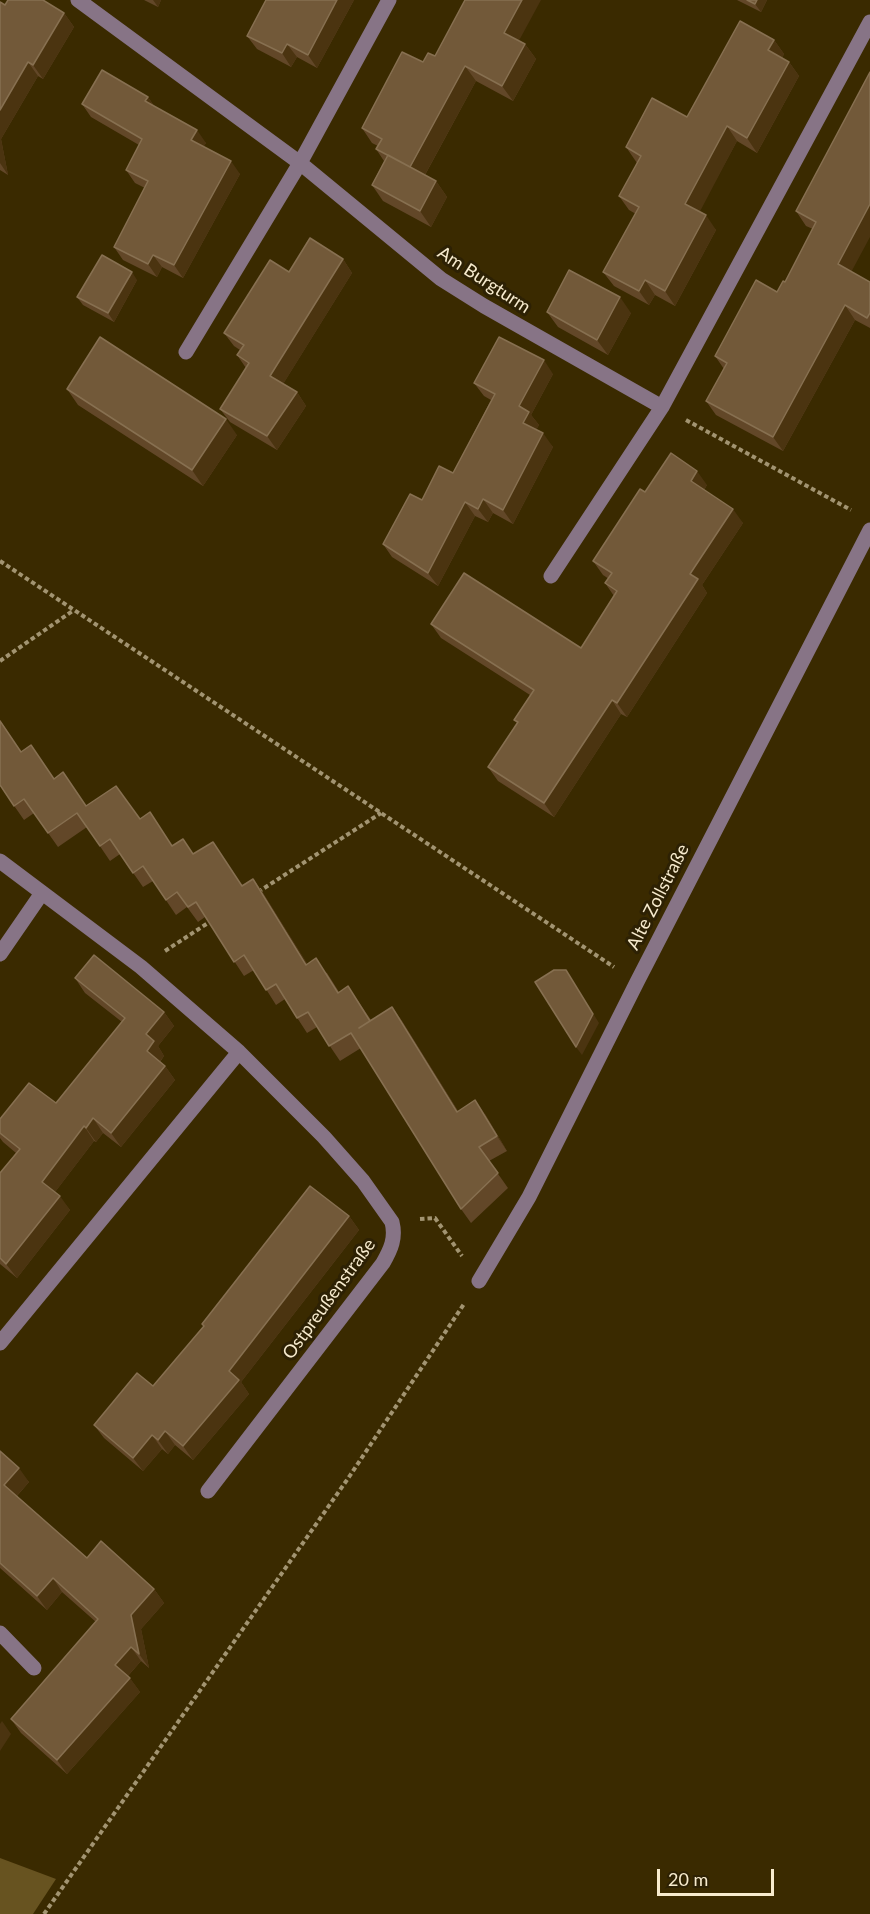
<!DOCTYPE html>
<html>
<head>
<meta charset="utf-8">
<style>
	body { margin:0 }
	#map { position:relative; width:870px; height:1914px; overflow:hidden; background:#3a2a00; font-family:Lato,sans-serif }
	canvas { display:block }
	.scale { position:absolute; left:657px; top:1869px; width:117px; height:27px; box-sizing:border-box; border:3px solid #f7ebce; border-top:0; padding-left:8px; font-size:18px; line-height:21px; white-space:nowrap; color:#f7ebce; -webkit-text-stroke:4px #2d2104; paint-order:stroke }
</style>
</head>
<body>
<div id="map">
<canvas width="870" height="1914"></canvas>
<div class="scale">20 m</div>
</div>
<script>
const c = document.querySelector('canvas').getContext('2d');
c.lineJoin = 'round';
function paint(path, color) {
  c.fillStyle = color;
  c.fill(path, 'evenodd');
}
function stroke(path, color, width, dash) {
  c.strokeStyle = color;
  c.lineWidth = width;
  c.lineCap = dash ? 'butt' : 'round';
  c.setLineDash(dash || []);
  c.stroke(path);
}
function label(font, color, halo, rows, align = 'center') {
  c.font = font + ' Lato,sans-serif';
  c.lineWidth = 6;
  c.setLineDash([]);
  c.textBaseline = 'middle';
  c.strokeStyle = halo;
  c.fillStyle = color;
  for (const [text, x, y, turn = 0] of rows) {
    c.save();
    c.translate(x, y);
    c.rotate((+turn || 0) * Math.PI / 180);
    c.textAlign = isNaN(turn) ? turn : align;
    if (halo) c.strokeText(text, 0, 0);
    c.fillText(text, 0, 0);
    c.restore();
  }
}
const green = new Path2D(`
	M0,1858L56,1879L33,1914H0Z`);
const path = new Path2D(`
	M686,420L851,510
	M0,561L614,967
	M0,661L74,610
	M258,892L381,813
	M165,951L211,921
	M420,1219L435,1218L462,1256
	M44,1914L349,1477L464,1304`);
const minor = new Path2D(`
	M78,0L300,163L441,279L484,306L662,407
	M186,352L300,163L389,0
	M551,576L662,407L870,22
	M0,861L141,967L239,1052L324,1137L363,1181L392,1222C396,1238 391,1249 383,1263L208,1491
	M0,954L42,893
	M479,1281L529,1197L637,982L870,530
	M0,1343L239,1052
	M0,1633L34,1668`);
const wall = new Path2D(`
	M144,0H161L158,7Z
	M354,0L317,68L297,57L291,67L257,49L247,36Z
	M737,0H767L761,12Z
	M0,2L5,5L64,13L74,27L43,79L38,76L1,139L8,175L0,170Z
	M774,40L784,54L782,58L789,62L799,76L757,153L737,141L699,211L716,230L675,306L655,295L649,305L614,286L603,272L636,214L629,210L619,196L637,163L626,147L687,117Z
	M519,41L525,44L536,59L513,101L476,81L425,175L436,181L447,197L431,227L383,201L372,185L384,161L376,149L378,146L372,143L362,128L423,62L435,56Z
	M870,72L851,272L870,282V328L855,320L783,451L716,415L706,401L724,369L715,356L777,292L785,282L813,229L806,226L796,211Z
	M148,97L154,106L206,143L203,147L240,174L183,278L162,267L157,277L123,260L114,247L145,188L135,183L126,170L139,145L91,117L82,104Z
	M343,259L352,273L283,384L297,392L306,406L277,450L230,422L220,409L246,368L237,355L240,350L234,346L224,333L289,272Z
	M137,280L114,322L83,305L77,297Z
	M547,312L631,313L608,355L558,327Z
	M553,374L531,415L539,425L536,430L553,447L513,524L493,513L488,522L475,516L438,586L392,557L383,544L422,500L453,473L491,400L484,396L474,383Z
	M67,389L237,435L203,486L78,405Z
	M707,485L704,490L743,523L702,585L707,593L627,717L621,714L554,817L498,781L488,767L517,723L514,720L530,695L441,638L431,624L581,648L614,596L605,583L609,579L603,575L593,561L645,492Z
	M0,720L21,752L86,806L140,819L173,846L193,854L243,885L253,879L263,893L307,964L327,973L339,992L358,1001L371,1020L392,1007L402,1021L458,1111L485,1114L507,1151L489,1161L508,1188L471,1223L461,1209L361,1048L340,1061L317,1027L307,1033L285,999L276,1005L254,970L244,976L205,917L198,922L187,907L176,915L153,881L143,887L120,854L110,861L87,827L58,847L34,813L24,820L1,787H0Z
	M75,978L164,1012L174,1026L158,1046L164,1056L160,1062L165,1066L175,1080L121,1147L103,1133L96,1142L94,1141L55,1192L70,1210L17,1278L0,1264V1173L16,1153L3,1142L0,1138V1119L56,1103L122,1022L85,993Z
	M349,1216L359,1230L241,1382L249,1394L193,1460L175,1445L168,1454L162,1449L143,1471L104,1438L94,1425L153,1386L204,1326L202,1324Z
	M0,1451L29,1482L17,1496L87,1558L154,1589L164,1603L141,1629L149,1668L141,1661L128,1676L140,1692L67,1774L21,1733L11,1719L96,1622L62,1592L47,1610L0,1568Z`);
const shadedWall = new Path2D(`
	M153,0H161L158,7Z
	M337,0H354L317,68L308,55Z
	M522,0H541L515,48L504,33Z
	M757,0H767L761,12L755,4Z
	M64,13L74,27L43,79L33,65Z
	M774,40L784,54L779,65L768,50Z
	M287,44L297,57L291,67L282,53Z
	M525,44L536,59L513,101L502,86Z
	M28,62L38,76L1,139L8,175L0,163V110Z
	M789,62L799,76L757,153L747,138Z
	M465,66L476,81L421,182L410,168Z
	M148,97L157,110L145,101Z
	M727,126L737,141L696,219L685,204Z
	M197,130L206,143L200,153L191,140Z
	M231,161L240,174L183,278L174,265Z
	M436,181L447,197L431,227L420,211Z
	M870,204V237L848,278L838,264Z
	M706,215L716,230L675,306L665,291Z
	M153,255L162,267L157,277L148,264Z
	M343,259L352,273L280,389L270,376Z
	M132,272L137,280L114,322L108,313Z
	M645,280L655,295L649,305L639,291Z
	M620,297L631,313L608,355L597,340Z
	M845,305L855,320L783,451L773,437Z
	M544,360L553,374L531,415L539,425L533,436L523,423L519,406Z
	M297,392L306,406L277,450L267,436Z
	M226,419L237,435L203,486L192,470Z
	M543,433L553,447L513,524L503,510Z
	M697,471L707,485L700,495L691,481Z
	M483,499L493,513L488,522L478,509Z
	M465,502L475,516L438,586L428,573Z
	M733,509L743,523L702,585L707,593L627,717L617,703L690,574Z
	M612,700L621,714L554,817L544,803Z
	M253,879L263,893L317,979L306,965Z
	M566,970L599,1023L582,1055L576,1047Z
	M392,1007L402,1021L467,1126L457,1112Z
	M164,1012L174,1026L158,1046L164,1056L157,1065L147,1051L146,1034Z
	M165,1066L175,1080L121,1147L111,1133Z
	M475,1100L485,1114L507,1151L497,1136Z
	M93,1118L103,1133L96,1142L86,1128Z
	M84,1126L94,1141L52,1196L42,1182Z
	M60,1196L70,1210L17,1278L6,1264Z
	M349,1216L359,1230L241,1382L249,1394L193,1460L183,1446L229,1371Z
	M165,1431L175,1445L168,1454L158,1440Z
	M152,1435L162,1449L143,1471L133,1458Z
	M19,1468L29,1482L14,1499L4,1485Z
	M53,1578L62,1592L47,1610L37,1596Z
	M154,1589L164,1603L141,1629L149,1668L139,1654L131,1615Z
	M131,1647L141,1661L125,1679L115,1665Z
	M130,1678L140,1692L67,1774L57,1760Z
	M2,1721L11,1734L0,1751V1724Z`);
const building = new Path2D(`
	M8,0H43L64,13L33,65L28,62L0,110V2L5,5Z
	M266,0H337L308,55L287,44L282,53L247,36Z
	M465,0H522L504,33L525,44L502,86L465,66L410,167L376,149L382,139L362,128L402,52L423,62L428,53L435,56Z
	M747,0H757L755,4Z
	M740,21L774,40L768,50L789,62L747,138L727,126L685,204L706,215L665,291L645,280L639,291L603,272L639,207L619,196L641,156L626,147L652,98L687,117Z
	M102,70L148,97L145,101L197,130L191,140L231,161L174,265L153,255L148,264L114,247L148,181L126,170L142,139L82,104Z
	M870,72V204L838,264L870,282V313L867,318L845,305L773,437L706,401L727,363L715,356L756,280L777,292L783,281L785,282L816,222L796,211Z
	M388,155L436,181L420,211L372,185Z
	M310,238L343,259L270,376L297,392L267,436L220,409L249,363L237,355L244,345L224,333L270,260L289,272Z
	M102,255L132,272L108,313L77,297Z
	M569,270L620,297L597,340L547,312Z
	M100,337L226,419L192,470L67,389Z
	M499,337L544,360L519,406L529,412L523,423L543,433L503,510L483,499L478,509L465,502L428,573L383,544L410,494L422,500L439,466L453,473L495,394L474,383Z
	M671,453L697,471L691,481L733,509L690,574L698,579L617,703L612,700L544,803L488,767L518,722L514,720L534,690L431,624L464,573L581,648L617,591L605,583L612,573L593,561L640,489L645,492Z
	M0,721L21,752L31,745L54,779L63,772L86,806L116,786L140,819L150,812L172,846L183,839L193,854L213,842L242,886L253,879L306,965L316,958L338,993L348,986L370,1021L359,1028L392,1007L457,1112L475,1100L497,1136L479,1147L498,1173L461,1209L351,1033L329,1046L308,1012L297,1018L276,984L266,990L244,955L234,962L196,902L188,907L177,892L166,900L143,866L133,873L110,839L100,846L77,813L48,833L24,799L14,806L0,785Z
	M94,955L164,1012L146,1034L154,1041L147,1051L165,1066L111,1133L93,1118L86,1128L84,1126L42,1182L60,1196L6,1264L0,1258V1173L20,1149L0,1133V1119L29,1083L56,1103L125,1018L75,978Z
	M554,970H566L593,1014L576,1047L535,982Z
	M310,1186L349,1216L229,1371L239,1380L183,1446L165,1431L158,1440L152,1435L133,1458L94,1425L137,1373L153,1386L204,1326L202,1324Z
	M0,1451L19,1468L4,1485L87,1558L101,1541L154,1589L131,1615L139,1654L131,1647L115,1665L130,1678L57,1760L11,1719L98,1619L53,1578L37,1596L0,1563Z`);
const streetNames = [
	["Am Burgturm",484,280,33],
	["Alte Zollstraße",658,897,-63],
	["Ostpreußenstraße",329,1299,-54]
];
paint(green, '#675320');
stroke(path, '#a29471', 4, [4.5, 3]);
stroke(minor, '#877486', 15);
paint(wall, '#624728');
paint(shadedWall, '#4b3410');
paint(building, '#725939');
stroke(building, '#877051', 1.5);
label('18px', '#f7ebce', '#2d2104', streetNames);
</script>
</body>
</html>
